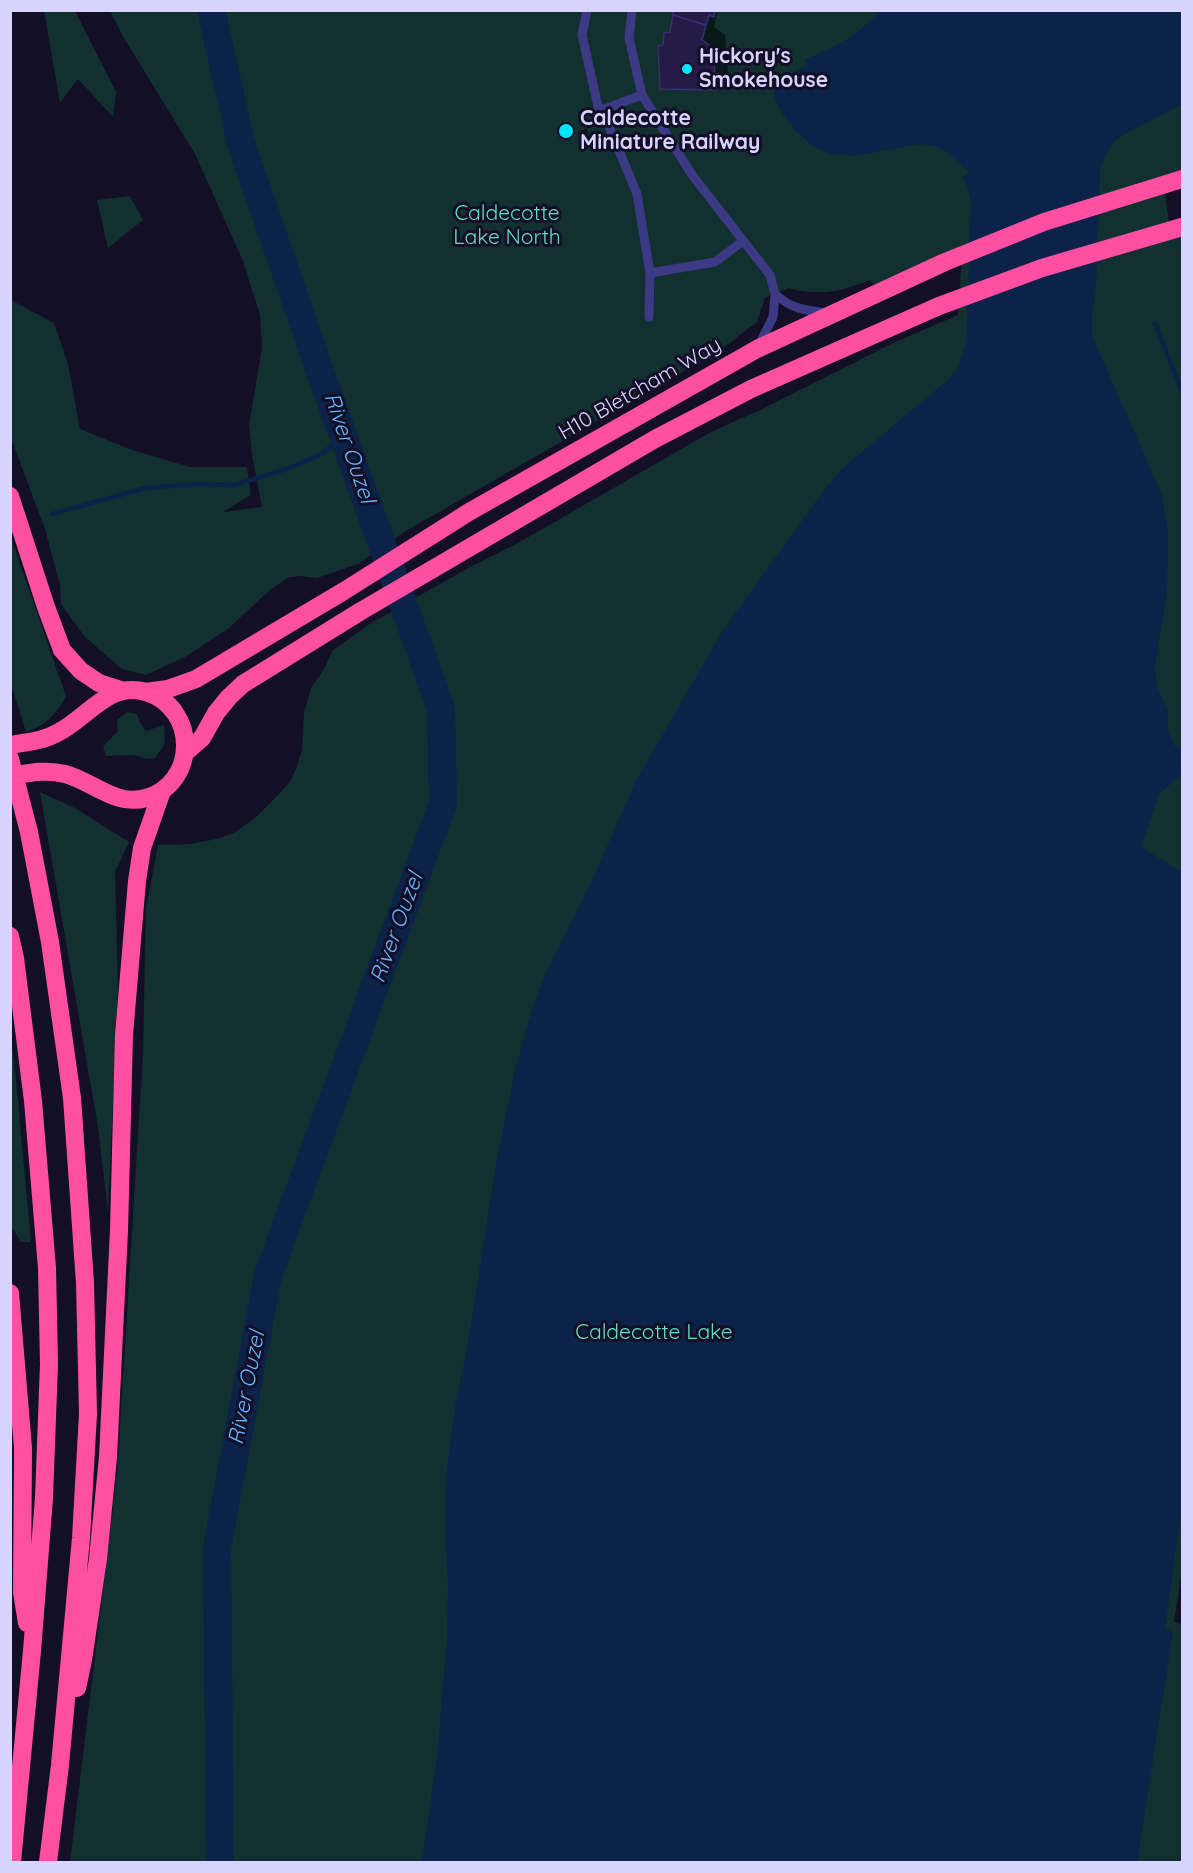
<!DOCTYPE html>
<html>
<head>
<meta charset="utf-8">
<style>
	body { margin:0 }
	#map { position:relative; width:1193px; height:1873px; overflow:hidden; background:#130f26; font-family:Quicksand,sans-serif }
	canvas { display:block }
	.frame { position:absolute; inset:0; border:12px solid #d9d4ff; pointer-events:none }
</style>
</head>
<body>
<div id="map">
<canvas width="1193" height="1873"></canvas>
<div class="frame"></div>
</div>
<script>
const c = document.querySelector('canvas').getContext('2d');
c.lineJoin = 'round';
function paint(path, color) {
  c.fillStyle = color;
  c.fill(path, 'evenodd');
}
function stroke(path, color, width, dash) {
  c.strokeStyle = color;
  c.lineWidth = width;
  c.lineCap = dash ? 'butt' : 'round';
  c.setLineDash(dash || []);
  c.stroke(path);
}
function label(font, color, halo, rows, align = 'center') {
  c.font = font + ' Quicksand,sans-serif';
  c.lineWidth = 6;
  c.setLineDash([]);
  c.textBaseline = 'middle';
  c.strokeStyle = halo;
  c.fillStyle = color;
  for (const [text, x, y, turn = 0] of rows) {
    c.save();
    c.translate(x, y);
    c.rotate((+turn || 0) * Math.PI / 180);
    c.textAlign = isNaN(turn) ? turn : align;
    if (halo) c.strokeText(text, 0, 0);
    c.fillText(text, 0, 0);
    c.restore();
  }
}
const green = new Path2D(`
	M44,11H75L116,92L113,117L78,79L60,103Z
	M110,11H1182V179L1164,185L1170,231L1182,227V1570L1174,1622L1182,1625V1862H70L117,1475L143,1053L146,908L158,845L191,844L216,839L234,833L255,818L275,798L289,783L296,769L302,750L304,713L311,688L324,669L333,650L368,625L468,568L518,543L711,432L760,410L895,342L958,315L962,256L880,292L870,280C843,291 817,297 789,288L765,298L757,322L719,351L406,531L358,564L317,578L302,576L289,577L270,590L229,628L185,657L146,675L122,669L85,637L61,604L60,585L45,529L11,438V300L54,323L68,364L80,429L132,450L190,467H247L251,495L223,512L262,507L252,455L249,425L262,348L260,315L243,261L195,154L124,38Z
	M130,196L143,220L108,248L97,200Z
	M10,535L66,696C56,715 46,725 26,732L11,684Z
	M128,712L137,714L140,723L146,731L164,725L165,744L155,758L146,759L135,755L106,756L103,746L118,731L117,720Z
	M40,792L75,808L129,842L115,872L118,990L108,1212L98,1127Z
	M10,1030L14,1059L31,1242H21L11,1226Z`);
const water = new Path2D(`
	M880,11H1182V104L1118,138L1107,152L1100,169L1096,289L1092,313V336L1162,495L1168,533L1167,592L1155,668L1157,687L1168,711V732L1174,745L1182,750V774L1159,794L1142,845L1146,850L1182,872V1505L1165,1629L1173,1632L1137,1862H422L438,1748L447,1636L448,1584L445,1535L446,1475L456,1401L467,1349L496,1164L515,1070L534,1003L544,977L589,887L636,781L722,632L824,490L844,467L950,378L958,368L966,343L971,204L967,186L962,177L969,173C958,161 945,147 929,145C918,143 907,146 897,148C854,157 824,165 792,126C782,115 773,102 774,86L780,79L807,66L804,60C837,46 856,37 880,11Z`);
const shadow = new Path2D(`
	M676,10H718L714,27L725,35L728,75L715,88L659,47L665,40L666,33L673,27Z
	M587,128L588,133L579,137L578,132Z`);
const stream = new Path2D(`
	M1155,323L1182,392
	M52,514L145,488L199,484L234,485L287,469L322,454L343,436`);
const river = new Path2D(`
	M211,10L241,143L322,377L441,709L443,803L268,1275L217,1548L220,1862`);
const building = new Path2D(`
	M674,10H716L714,17L709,15L706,25L673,15Z
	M673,15L706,25L702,40L713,48L716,90L660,89L658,46L663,45L664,33L670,32Z`);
const lane = new Path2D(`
	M587,10L582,35L599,111L608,124L637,194L650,273L649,317
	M632,10L629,38L642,95L692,175L770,275L775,294
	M599,111L642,95
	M650,273L715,262L743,241
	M758,347L773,317L775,294C793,310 805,310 828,313`);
const highway = new Path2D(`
	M10,496L46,607L62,650L81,671L99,683L124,691
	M146,692L168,689L196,679L344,591L469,512L757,349L945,262L1044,222L1182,179
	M10,745C27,742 44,741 59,732C88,717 109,681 146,692C198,708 198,783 146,798C116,807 92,781 65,774C46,769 29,773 10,776
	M186,752L202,738L216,713L229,697L243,684L361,611L655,439L751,389L939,306L1042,268L1182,227
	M29,832L50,942L72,1098L85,1283L88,1414L81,1538L60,1765L48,1862
	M10,936L15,958L33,1101L47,1268L49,1364L44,1498L32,1651L12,1862
	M10,1293L23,1448L22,1592L27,1623
	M77,1688L83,1660L98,1559L108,1457L119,1230L124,1035L137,881L142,848L162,791`);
const highwayBridge = new Path2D(`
	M10,759L29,832`);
const markers = [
	[687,69,6,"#00e5ff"],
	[566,131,8,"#00e5ff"]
];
const poiNames = [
	["Hickory's",699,57],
	["Smokehouse",699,81],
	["Caldecotte",580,119],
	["Miniature Railway",580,143]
];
const parkNames = [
	["Caldecotte",507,214],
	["Lake North",507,238],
	["Caldecotte Lake",654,1333]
];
const streetNames = [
	["H10 Bletcham Way",640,389,-30]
];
const waterNames = [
	["River Ouzel",349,448,71],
	["River Ouzel",397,928,-70],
	["River Ouzel",247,1388,-79]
];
paint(green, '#12302f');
paint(water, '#0c2248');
paint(shadow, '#0007');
stroke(stream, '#0c2248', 4.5);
stroke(river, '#0c2248', 28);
paint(building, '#241b47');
stroke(building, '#3b2d73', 1.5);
stroke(lane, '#3d3a85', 9);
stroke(highway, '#ff4fa3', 18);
stroke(highwayBridge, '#ff4fa3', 18);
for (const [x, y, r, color] of markers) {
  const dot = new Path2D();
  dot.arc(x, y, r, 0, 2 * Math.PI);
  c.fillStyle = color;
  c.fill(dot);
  stroke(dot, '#130f26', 2);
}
label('bold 21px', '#d9d4ff', '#130f26', poiNames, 'left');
label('21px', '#5fe0c0', '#130f26', parkNames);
label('21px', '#d9d4ff', '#130f26', streetNames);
label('italic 22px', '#62b6ff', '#130f26', waterNames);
</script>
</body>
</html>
